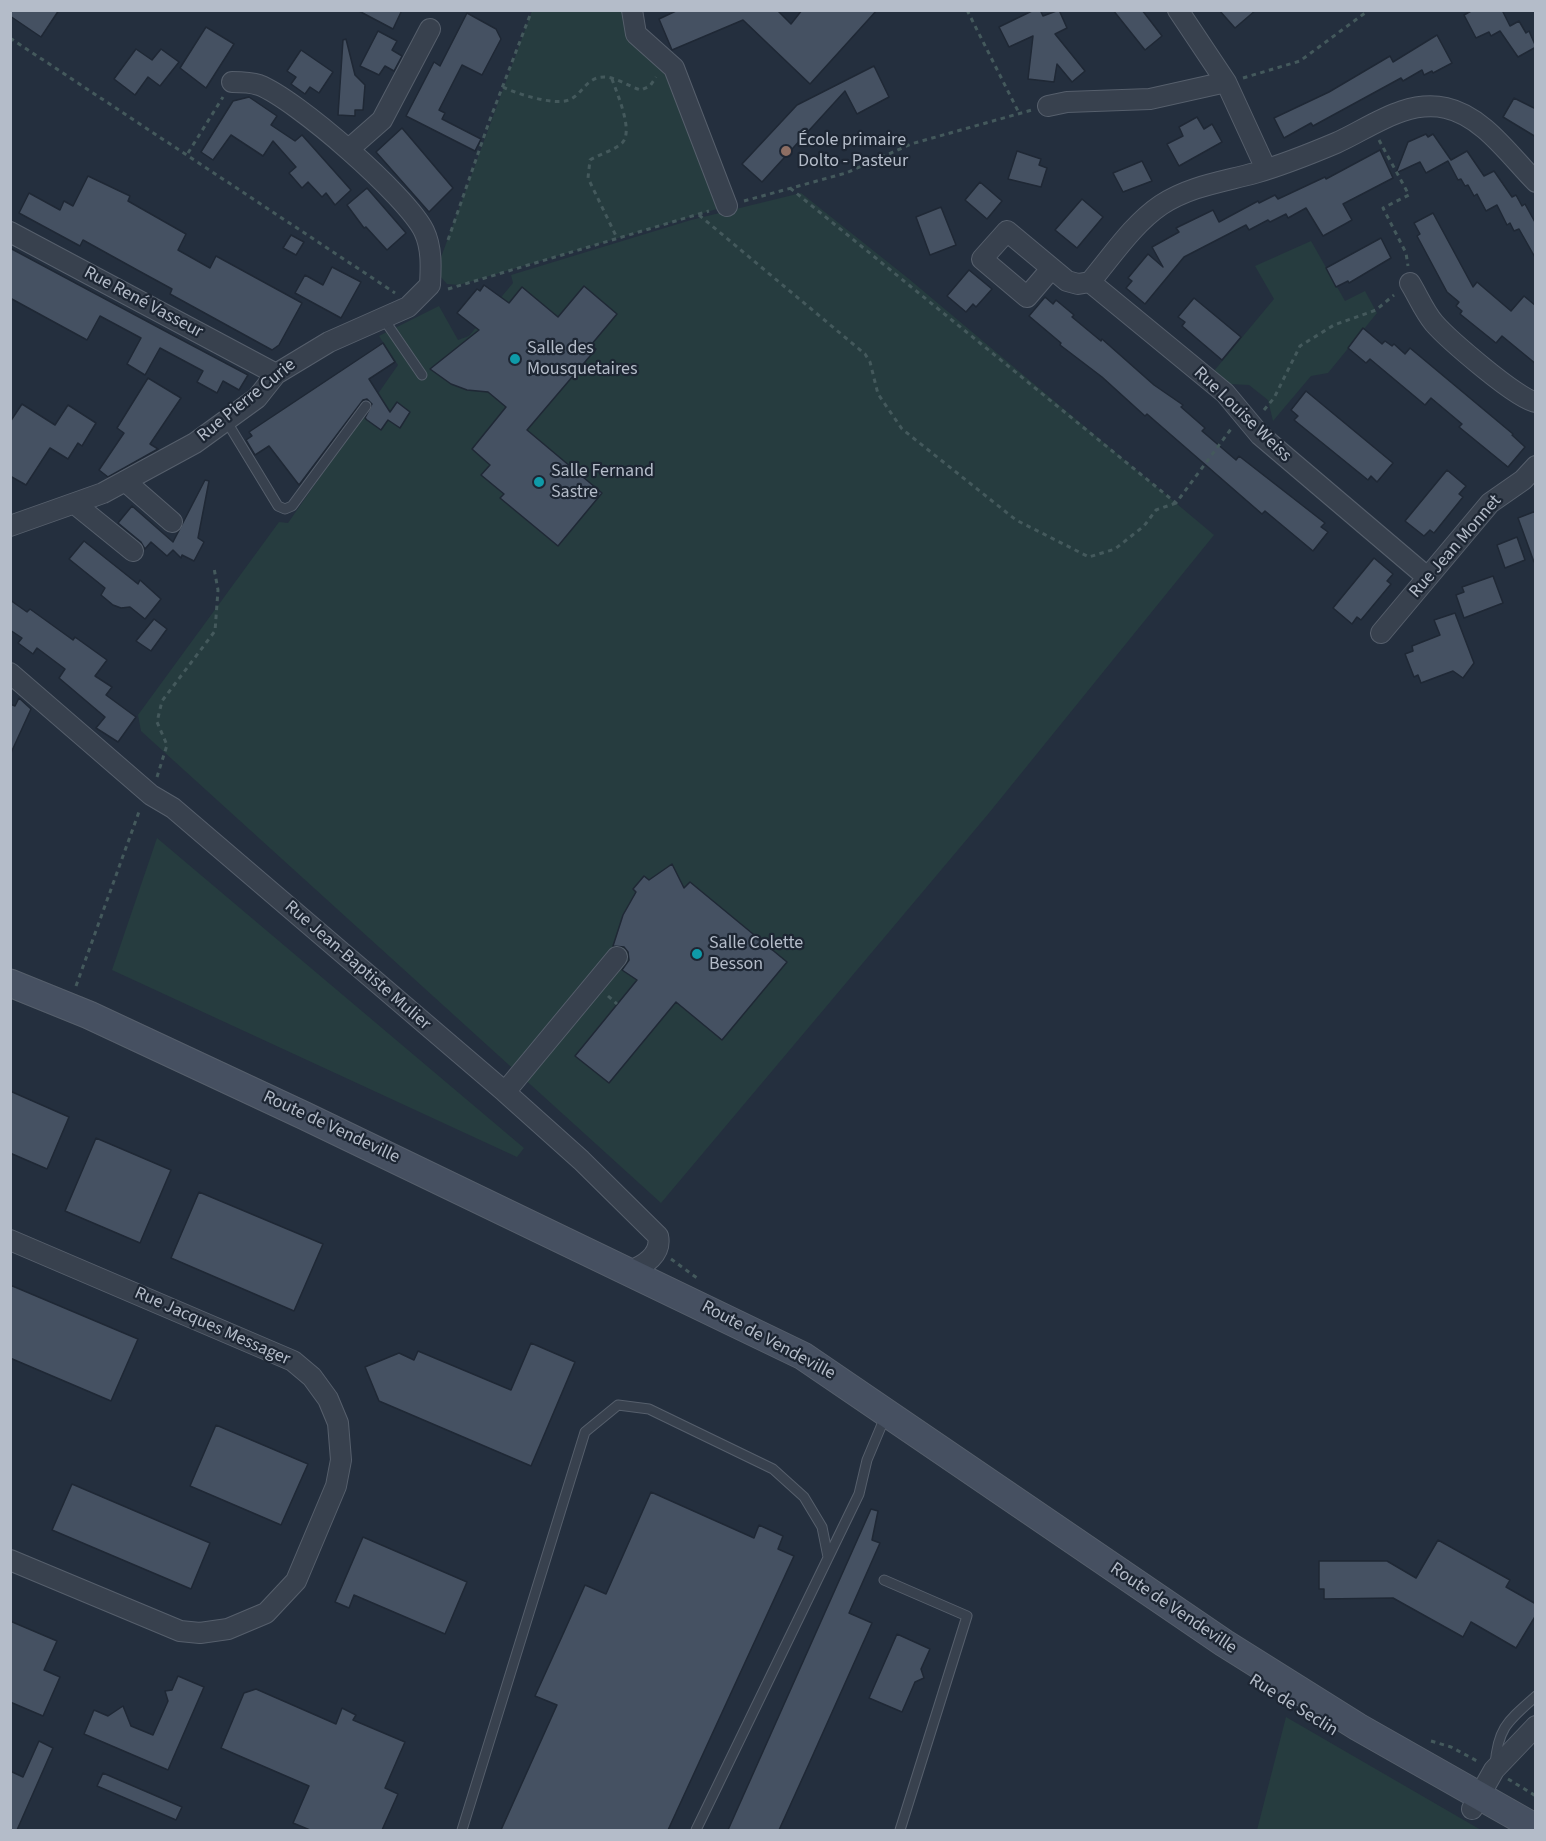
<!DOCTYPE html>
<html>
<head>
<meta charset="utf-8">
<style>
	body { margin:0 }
	#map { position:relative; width:1546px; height:1841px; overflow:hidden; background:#242f3e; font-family:"Source Sans 3",sans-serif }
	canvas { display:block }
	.frame { position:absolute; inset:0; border:12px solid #b4bcc9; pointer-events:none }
</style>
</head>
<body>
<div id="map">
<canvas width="1546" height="1841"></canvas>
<div class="frame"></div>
</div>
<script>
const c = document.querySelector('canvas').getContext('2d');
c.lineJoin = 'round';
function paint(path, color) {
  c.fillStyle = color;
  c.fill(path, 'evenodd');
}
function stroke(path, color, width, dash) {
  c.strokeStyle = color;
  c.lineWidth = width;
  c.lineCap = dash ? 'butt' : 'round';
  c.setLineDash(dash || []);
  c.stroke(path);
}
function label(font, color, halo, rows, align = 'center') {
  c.font = font + ' "Source Sans 3",sans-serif';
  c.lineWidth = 4.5;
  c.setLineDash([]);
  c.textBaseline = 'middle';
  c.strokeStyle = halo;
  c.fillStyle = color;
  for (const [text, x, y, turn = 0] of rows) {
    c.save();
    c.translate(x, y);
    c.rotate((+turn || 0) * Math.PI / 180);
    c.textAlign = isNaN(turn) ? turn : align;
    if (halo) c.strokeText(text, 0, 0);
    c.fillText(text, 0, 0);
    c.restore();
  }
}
const green = new Path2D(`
	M532,11H632L636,34L674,68L727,206L459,285L447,284L438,274L440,260Z
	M801,193L909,279L1214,535L989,813L661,1203L141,731L138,715L279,522L288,523L398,365L379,336L439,306L458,340L469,336L513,283L511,275L691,220Z
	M1311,241L1345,301L1365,291L1377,313L1328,373L1311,376L1273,421L1268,400L1249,385L1229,384L1214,371L1274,299L1255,266Z
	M157,838L524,1148L517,1157L112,970Z
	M1286,1717L1481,1830H1257Z`);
const building = new Path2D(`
	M10,10H59L41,37L10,16Z
	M357,10H402L393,29Z
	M678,10H777L791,24L802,10H877L810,84L743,20L672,50L659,19Z
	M1034,10H1040L1043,16L1059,10L1067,28L1055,34L1085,71L1072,82L1057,64L1054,82L1028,79L1033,36L1009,47L999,27Z
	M1113,10H1142L1162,36L1145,50Z
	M1219,10H1256L1235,28Z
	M1473,10H1502L1510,26L1519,21L1526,33L1529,31L1536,47L1518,57L1500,31L1491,36L1489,32L1476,38L1464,15Z
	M467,13L496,29L501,39L482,75L462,65L439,110L445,113L442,119L481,139L475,151L406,116L434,62L440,66Z
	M206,27L234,44L206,88L180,68Z
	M378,31L397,41L392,50L402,56L394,71L385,66L379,75L360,66Z
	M1437,35L1452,63L1433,73L1432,71L1424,75L1422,70L1403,81L1401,78L1313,126L1311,123L1284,138L1274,118L1329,92L1390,56L1393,62Z
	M346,39L355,75L365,85L363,110H355V116L338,115L343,40Z
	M136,49L152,60L161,49L179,62L160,86L148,77L135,95L114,79Z
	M301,50L333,72L319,93L310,87L305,94L291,84L296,77L287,71Z
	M874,66L889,97L857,114L845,91L762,182L742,164L797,105Z
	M249,97L277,116L271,125L295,141L302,135L351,190L335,205L326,193L322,197L308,182L302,188L289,173L296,167L273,141L263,156L231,135L213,160L201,152L233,101Z
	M1514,98L1536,109V137L1503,117Z
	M1197,117L1204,129L1212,124L1222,142L1179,166L1167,144L1183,136L1179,127Z
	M402,128L453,188L429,212L376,152Z
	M1426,134L1428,137L1433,134L1451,160L1467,151L1484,176L1494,171L1512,197L1516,195L1522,206L1525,204L1536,224V259L1519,229L1514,231L1510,223L1507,225L1497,205L1486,211L1477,194L1474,196L1468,185L1465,186L1461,179L1458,180L1448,161L1426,173L1420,162L1396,173L1408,142Z
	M1380,150L1393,178L1343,204L1352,220L1345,224L1323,236L1306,208L1288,218L1286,214L1270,222L1268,220L1249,230L1246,225L1184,257L1145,304L1126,288L1132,281L1128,278L1148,254L1163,267L1152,247L1179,232L1176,228L1213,210L1219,222L1258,201L1259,203L1275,195L1278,199L1325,177L1326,179Z
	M1017,151L1041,159L1039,165L1047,168L1041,187L1008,179Z
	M1142,161L1152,181L1123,192L1113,173Z
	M88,176L130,196L128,201L186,234L178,250L210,268L216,256L302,303L279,345L272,350L170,294L172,289L139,271L83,240L80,246L19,213L29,193L60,210L64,201L73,206Z
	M980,182L1002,201L987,219L965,200Z
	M367,188L406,233L387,250L366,227L364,228L347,205Z
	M1082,199L1103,217L1077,248L1055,230Z
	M941,207L956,245L930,255L916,217Z
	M1433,213L1473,287L1477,282L1511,311L1524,296L1536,306V364L1502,336L1496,343L1460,314L1462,311L1456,306L1459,302L1447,292L1417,236L1420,234L1414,223Z
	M291,235L304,242L296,255L283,248Z
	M1381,238L1391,258L1349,283L1348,281L1336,287L1326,268Z
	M10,248L167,332L248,375L239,390L223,381L217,393L197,382L203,371L160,348L145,375L127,364L141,338L100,316L87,340L10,298Z
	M332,267L361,282L341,318L295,293L305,275L323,285Z
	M969,270L992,289L976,307L973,304L966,312L947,296Z
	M484,285L509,303L522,287L558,317L584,286L617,314L591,345L596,349L527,430L602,493L558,546L500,498L504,494L481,475L490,465L472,449L506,407L488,392L467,390L451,384L430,369L479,330L457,313L477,289L480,291Z
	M1045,297L1053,304L1056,300L1074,315L1072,317L1101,341L1102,339L1154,385L1183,405L1181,407L1205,428L1202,431L1236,460L1239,456L1325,523L1321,527L1328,532L1313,551L1265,511L1262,514L1147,414L1145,416L1102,377L1060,345L1061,343L1029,316Z
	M1194,298L1241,337L1222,360L1182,326L1185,322L1178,317Z
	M1363,328L1382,344L1385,341L1392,346L1394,344L1405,354L1410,348L1513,434L1512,435L1525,447L1508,467L1459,427L1462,424L1431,398L1425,405L1370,359L1366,363L1348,348Z
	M383,343L395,362L369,379L390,412L397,402L410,412L400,428L388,420L381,430L367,420L365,418L372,404L367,399L363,400L299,485L269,446L255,455L246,440L252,436L249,432Z
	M148,378L181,398L150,444L158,449L108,477L99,470L124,433L117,428Z
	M1306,391L1393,463L1377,482L1371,476L1368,480L1294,420L1298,416L1291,410Z
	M22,404L55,425L68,405L96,423L82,446L78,443L68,459L50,448L26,485L10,476V422Z
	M1447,470L1466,486L1459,494L1463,497L1434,533L1430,530L1424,536L1405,521Z
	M205,480L209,481L198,538L204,542L194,561L182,555L181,558L173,550L167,556L151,542L145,549L141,542L118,523L132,506L173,542Z
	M1536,511V562H1534L1518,518Z
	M1517,537L1525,560L1505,568L1497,545Z
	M84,541L138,584L140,580L161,599L145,619L130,607L121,608L113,605L101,595L105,588L69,559Z
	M1374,558L1393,574L1387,581L1391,584L1361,620L1357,617L1352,624L1333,608Z
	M1493,576L1503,603L1464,618L1456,595L1464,592L1462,587Z
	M10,600L27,612L30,609L73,640L75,637L107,660L95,676L112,687L106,695L136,717L118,742L96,728L105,717L59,678L65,669L37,648L33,654L18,643L22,638L10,630Z
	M1455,613L1474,663L1463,678L1453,671L1421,683L1418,675L1414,677L1405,654L1413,651L1412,646L1440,635L1434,620Z
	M154,619L167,629L151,651L136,641Z
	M19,698L31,709L10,755V704L15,706Z
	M672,864L684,888L690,882L787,962L722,1040L676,1002L609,1083L575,1056L637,980L622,970L629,960L628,952L624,947L613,946L623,915L636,892L633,889L644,876L649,880Z
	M10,1091L69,1117L47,1169L10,1153Z
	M96,1138L171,1170L140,1243L65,1211Z
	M199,1192L323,1244L294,1311L171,1258Z
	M10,1285L138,1339L111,1401L10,1358Z
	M531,1343L575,1362L531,1466L379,1401L365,1367L399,1353L414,1360L418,1351L511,1390Z
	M216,1425L308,1464L281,1525L190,1486Z
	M72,1484L210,1543L191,1589L52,1530Z
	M651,1492L754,1538L759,1525L783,1536L778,1549L794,1556L668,1830H501L557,1705L535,1696L564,1632L585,1585L606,1594Z
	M871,1509L878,1511L872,1540L880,1543L849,1613L872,1623L808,1766L779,1830H728Z
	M363,1537L467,1582L445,1634L354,1595L349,1608L335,1602Z
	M1438,1540L1510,1580L1506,1587L1536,1604V1615L1516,1648L1471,1622L1463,1637L1393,1598L1324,1599V1589H1319V1561H1387L1416,1578Z
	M10,1621L57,1641L44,1670L60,1677L43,1716L10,1702Z
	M897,1634L930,1649L921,1669L924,1678L915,1682L902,1712L869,1698Z
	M178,1676L204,1687L168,1770L84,1734L94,1710L108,1716L123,1706L131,1726L153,1735L168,1701L165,1691L172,1690Z
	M256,1689L336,1724L342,1708L356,1715L353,1720L405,1742L385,1788L398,1794L382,1830H310L293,1823L309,1786L221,1748L244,1693Z
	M39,1741L53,1748L17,1830H10V1771L23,1777Z
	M103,1773L182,1807L176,1820L97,1786Z`);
const path = new Path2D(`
	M967,10L1019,113
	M10,38L395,293
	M1243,78L1300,61L1369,10
	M612,79C617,94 635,133 621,144C612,151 600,154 590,160L588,178L617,238
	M503,87C517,94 557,107 571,99C584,92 587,76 606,77C617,78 630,87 641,90L650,86L656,77
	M1379,140L1409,195L1383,208L1406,253L1408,266
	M188,153L223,97
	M790,188L1176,503L1231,429
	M744,201L846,173L911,144L1032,110
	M699,215L865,354L870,362L878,394L902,429L1016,520L1089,557L1115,549L1144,526L1156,510L1176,503
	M448,240L489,122L532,10
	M448,289L709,211
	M1264,410L1274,398L1300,346L1334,325L1376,310L1394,295
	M157,777L167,745L157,722L162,701L215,631L218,590L214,568
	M76,986L140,809
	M608,996L617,1004
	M671,1259L697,1278
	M1431,1741L1451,1747L1477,1761
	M1508,1779L1536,1796`);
const lane = new Path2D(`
	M383,318L422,375
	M227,422L278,506L285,509L292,506L366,406
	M884,1580L967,1616L900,1830
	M1495,1765C1498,1727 1508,1721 1536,1696
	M462,1830L585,1432L618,1405L649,1409L773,1469L804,1497L822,1527L828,1557
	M696,1830L859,1494L867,1460L885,1417`);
const street = new Path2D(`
	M632,10L636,34L674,68L727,206
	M1178,10L1226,82L1266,169
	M1048,106L1067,102L1150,99L1226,82
	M349,149L382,120L430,29
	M10,232L276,374
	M1051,269L1027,297L982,259L1007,231L1067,281L1078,284L1090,282L1225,393L1260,435L1427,577
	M1090,282C1112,256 1133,224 1161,205C1190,186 1222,182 1255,173C1282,165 1310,154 1336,143C1370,128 1405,99 1446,108C1483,116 1510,156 1536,182
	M1410,283C1418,296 1424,311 1434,323C1447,338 1519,401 1536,402
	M125,481L172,522
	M75,504L133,551
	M10,526L103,493L195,443L257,398L276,374L329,342L408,307L430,285C431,267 432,248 424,231C407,196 296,99 259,85C250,82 241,82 232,82
	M1381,633L1490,503L1523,480L1536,466
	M10,673L151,795L173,808L505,1092L581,1160L658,1236C662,1254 645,1265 630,1271
	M505,1092L617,957
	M10,1240L293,1361L312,1377L328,1399L338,1423L341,1460L336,1486L296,1581L266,1613L228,1629L200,1633L180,1631L10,1560
	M1472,1809L1494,1770L1536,1726`);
const secondary = new Path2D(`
	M10,983L89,1015L305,1116L803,1356L1224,1643L1358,1727L1536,1828`);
const markers = [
	[786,151,6,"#8d6e63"],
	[515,359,6,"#0f9aa8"],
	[539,482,6,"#0f9aa8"],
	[697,954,6,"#0f9aa8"]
];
const poiNames = [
	["École primaire",798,141],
	["Dolto - Pasteur",798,162],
	["Salle des",527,349],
	["Mousquetaires",527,370],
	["Salle Fernand",551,472],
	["Sastre",551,493],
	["Salle Colette",709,944],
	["Besson",709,965]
];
const streetNames = [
	["Rue René Vasseur",143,303,28],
	["Rue Pierre Curie",247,401,-39],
	["Rue Louise Weiss",1242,415,44],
	["Rue Jean Monnet",1456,547,-49],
	["Rue Jean-Baptiste Mulier",357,966,41],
	["Route de Vendeville",331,1128,25],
	["Rue Jacques Messager",212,1327,24],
	["Route de Vendeville",768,1341,28],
	["Route de Vendeville",1173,1609,34],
	["Rue de Seclin",1293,1706,32]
];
paint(green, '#263c3f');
paint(building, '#455162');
stroke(building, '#1f2835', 1.5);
stroke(lane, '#565f6c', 11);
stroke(street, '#565f6c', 22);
stroke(secondary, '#565f6c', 29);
stroke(path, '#44595c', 3, [4.5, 4.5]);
stroke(lane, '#38414e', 9);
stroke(street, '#38414e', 20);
stroke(secondary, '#465061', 27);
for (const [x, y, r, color] of markers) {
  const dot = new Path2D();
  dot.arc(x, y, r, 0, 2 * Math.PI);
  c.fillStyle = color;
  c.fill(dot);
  stroke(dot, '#1d2633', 2);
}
label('18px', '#b4bcc9', '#1d2633', poiNames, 'left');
label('18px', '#b4bcc9', '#1d2633', streetNames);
</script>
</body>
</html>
